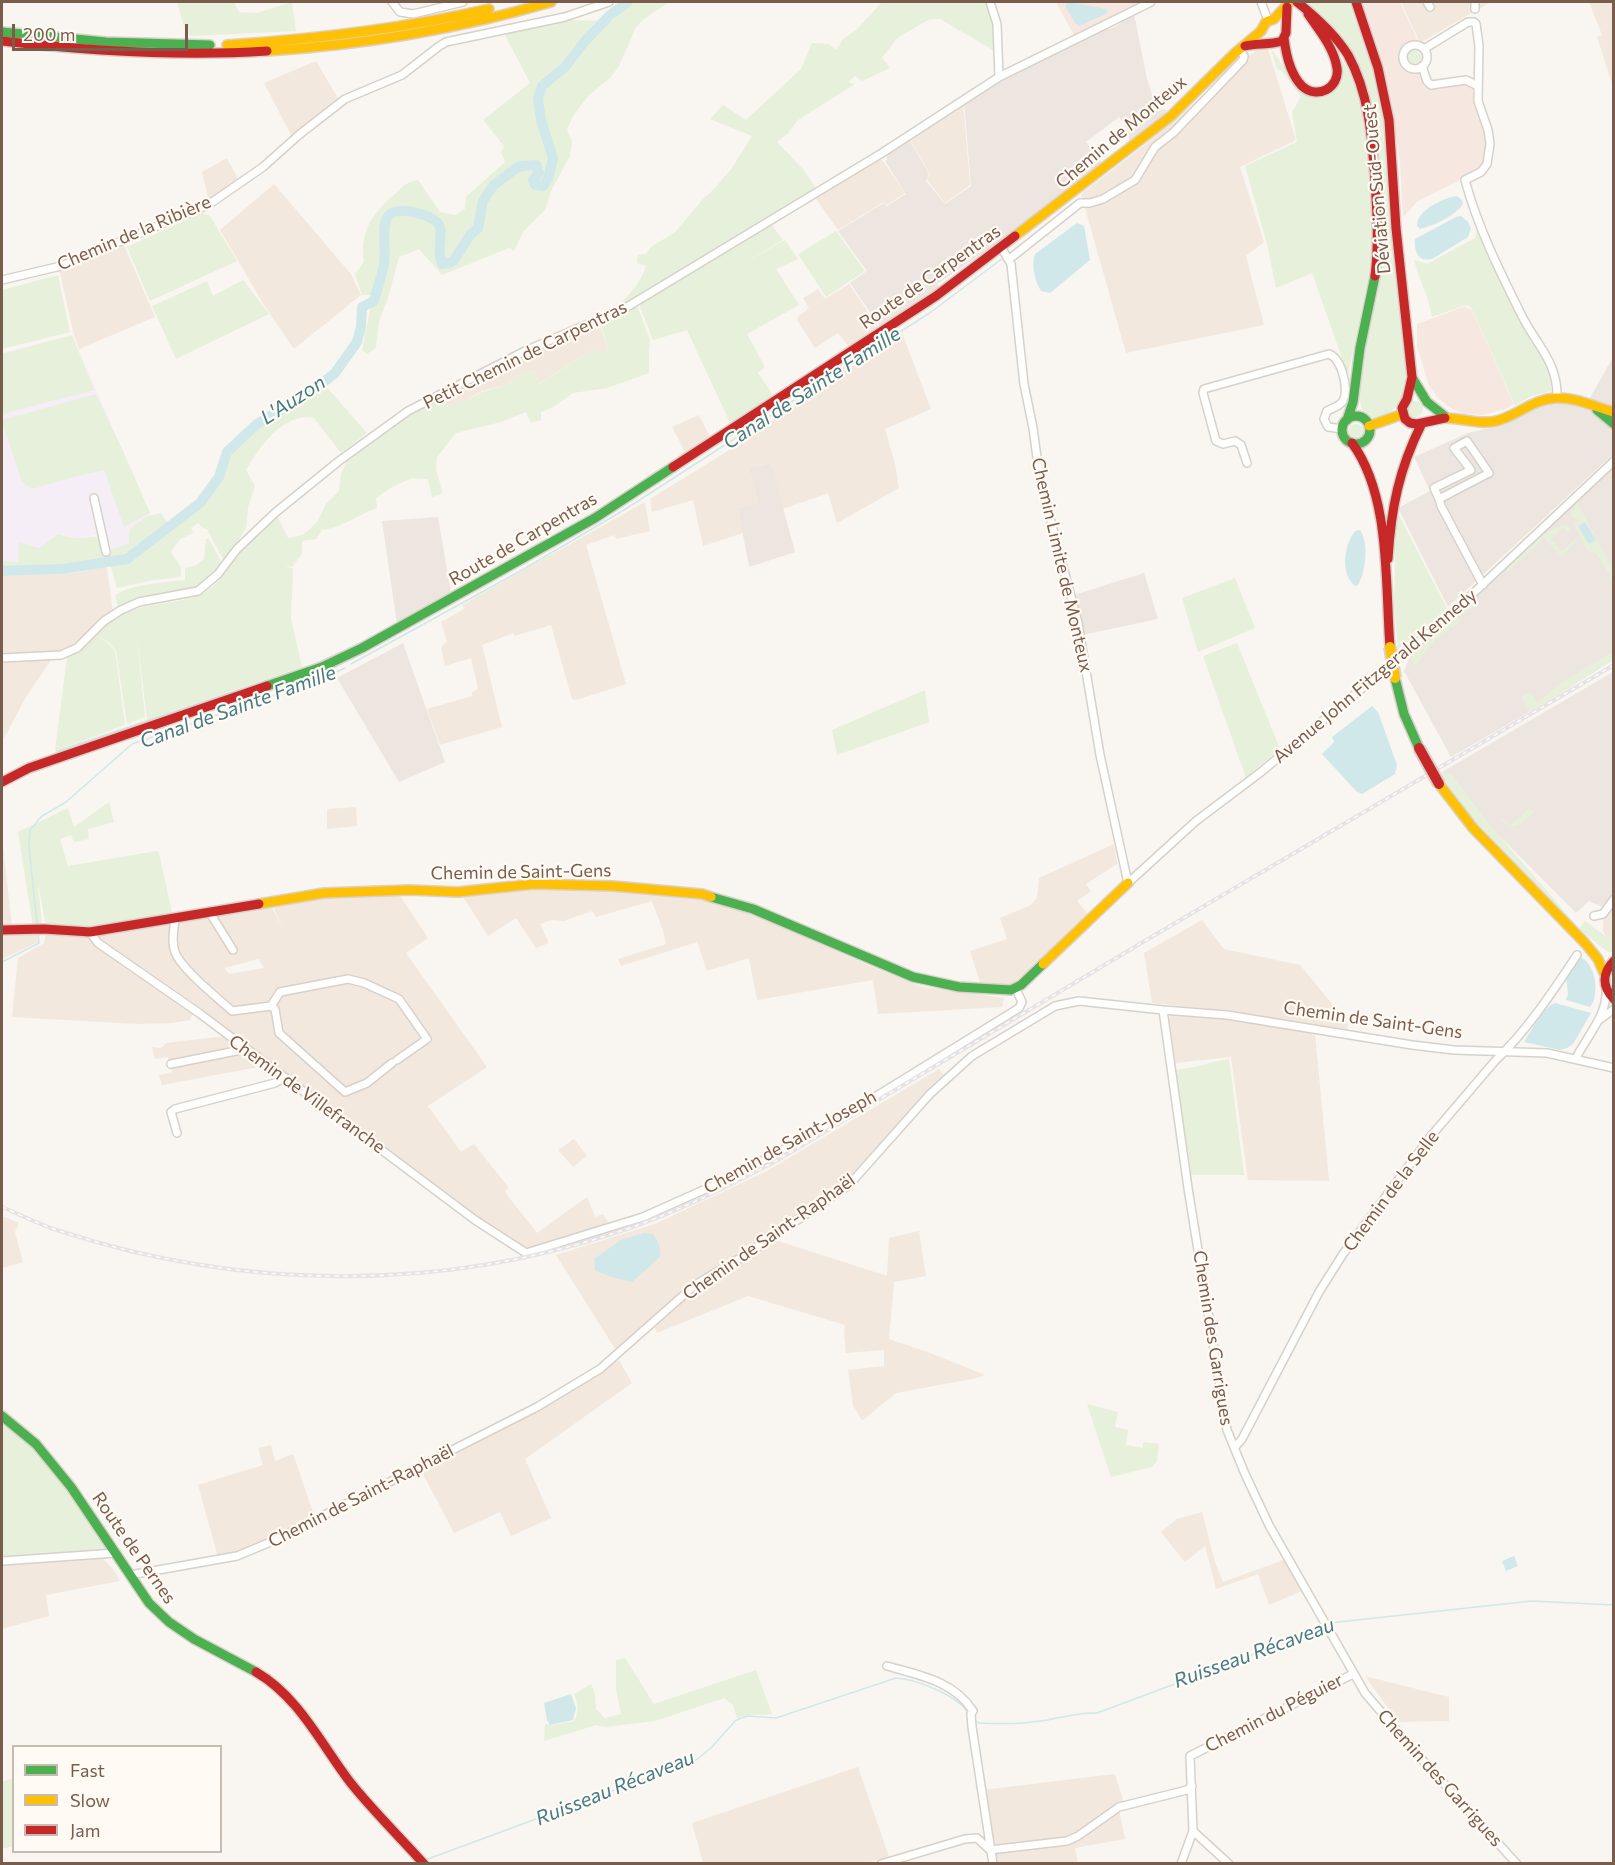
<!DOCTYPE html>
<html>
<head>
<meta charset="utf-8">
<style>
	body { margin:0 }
	#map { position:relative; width:1615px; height:1865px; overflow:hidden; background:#f9f5f0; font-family:Commissioner,sans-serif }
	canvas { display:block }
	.frame { position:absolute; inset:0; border:3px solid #7a5c4d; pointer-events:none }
	.legend { position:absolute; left:12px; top:1745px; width:210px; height:108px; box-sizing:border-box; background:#fffaf3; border:2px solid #cabbb1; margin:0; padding:8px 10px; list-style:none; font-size:18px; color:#7a5c4d }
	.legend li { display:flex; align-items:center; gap:12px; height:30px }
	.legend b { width:30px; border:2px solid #cabbb1 }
	.scale { position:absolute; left:12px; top:24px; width:176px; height:27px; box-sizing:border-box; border:3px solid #7a5c4d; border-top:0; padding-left:8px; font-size:18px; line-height:21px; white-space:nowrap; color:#7a5c4d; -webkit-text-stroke:4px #fffaf3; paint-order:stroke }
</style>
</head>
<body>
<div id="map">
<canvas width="1615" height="1865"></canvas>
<div class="frame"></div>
<ul class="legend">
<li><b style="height:8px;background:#4caf50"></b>Fast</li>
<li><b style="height:8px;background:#ffc107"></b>Slow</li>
<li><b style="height:8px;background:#c62828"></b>Jam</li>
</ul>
<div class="scale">200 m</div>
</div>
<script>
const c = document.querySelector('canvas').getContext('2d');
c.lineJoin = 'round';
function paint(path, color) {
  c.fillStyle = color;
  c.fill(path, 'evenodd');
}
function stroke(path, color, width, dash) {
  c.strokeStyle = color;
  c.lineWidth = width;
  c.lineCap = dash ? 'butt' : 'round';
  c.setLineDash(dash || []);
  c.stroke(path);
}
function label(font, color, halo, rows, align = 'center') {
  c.font = font + ' Commissioner,sans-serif';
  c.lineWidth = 4.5;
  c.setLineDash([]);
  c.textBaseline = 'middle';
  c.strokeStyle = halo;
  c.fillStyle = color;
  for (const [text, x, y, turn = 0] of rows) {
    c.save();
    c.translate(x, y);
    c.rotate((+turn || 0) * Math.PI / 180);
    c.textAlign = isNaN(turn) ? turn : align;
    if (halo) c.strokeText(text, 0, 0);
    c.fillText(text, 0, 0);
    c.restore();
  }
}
const residential = new Path2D(`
	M1401,2H1491L1420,43Z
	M1589,2H1613V87L1597,37L1602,35Z
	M1261,46H1267L1296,140L1240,167L1264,242L1246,256L1264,325L1126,353L1081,194L1141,148Z
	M316,61L339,100L292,137L264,83Z
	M963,102L970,185L945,203L927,180L930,174L909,138Z
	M227,158L239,181L213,199L208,198L202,172Z
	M877,158L883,161L905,193L887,205L884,202L838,230L814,196Z
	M274,184L351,274L361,295L294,349L264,305L220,230Z
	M124,245L155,317L79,349L73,331L59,269Z
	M849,284L879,328L850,348L838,333L815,348L797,320L799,316L809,308L803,298L818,289L825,299Z
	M599,322L608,351H590L538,384L535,370L521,373L509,384L482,391L464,401L446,406L439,397L518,358Z
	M902,333L931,409L885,429L895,464L899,488L837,523L828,493L783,509L771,463L749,468L758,503L738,508L743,533L703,546L693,500L652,512L650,499L731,449Z
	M699,415L711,439L686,454L672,427Z
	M645,502L650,531L616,539L614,535L586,545L626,684L576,700L572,699L551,625L514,636V633L482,645L502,727L440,745L427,709L472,696V692L478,689L471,658L445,666L441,648L447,641L441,622L464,609L462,605Z
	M107,567L113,613L77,643L62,653L2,656V576L66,574Z
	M51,660L26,697L2,742V662Z
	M356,807L357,826L327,829V809Z
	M2,837L12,927L2,928Z
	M1114,844L1117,864L1086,884L1091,891L1077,901L1090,916L1034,967L1011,984L1005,986L981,985L970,951L1007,939L1000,918L1031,905L1037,898L1039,878Z
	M546,888L676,894L716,903L746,911L874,968L923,987L1004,998L1002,1007L878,1014L873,980L757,1000L749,958L707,971L697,942L621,966L618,959L666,944L663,931L652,901L596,917L592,911L564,921L551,920L540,924L549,943L536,948L516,918L488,936L462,895Z
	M399,894L428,938L406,953L487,1067L428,1106L461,1152L474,1144L509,1188L505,1191L507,1195L537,1233L587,1197L595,1217L603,1214L611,1226L533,1247H524L515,1244L489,1227L380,1144L377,1145L347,1123L349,1120L289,1077L198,1006L141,967H136L99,940L98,937L101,934L270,904L284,930L274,909L278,904L322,896ZM259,959L264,968L229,974L224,968Z
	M1613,904V936L1607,938L1603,931V918Z
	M1202,920L1224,949L1300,965L1347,1022L1348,1029L1315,1027L1227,1011L1152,1003L1144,953Z
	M37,933L38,942L2,959V934Z
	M46,934L86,936L105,951L194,1012L190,1020L171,1023L137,1024L12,1017L18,958L44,943Z
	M1169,1013L1224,1016L1315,1033L1329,1181L1248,1180L1231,1057L1175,1063Z
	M225,1036L264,1066L162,1085L159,1075L172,1072L168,1057L155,1059L152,1047L161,1048L166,1043Z
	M939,1069L945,1076L907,1113L847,1184L690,1288L617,1352L556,1255L655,1224L767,1171Z
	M574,1139L587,1156L573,1167L558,1150Z
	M2,1216L19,1223L15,1232L23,1262L2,1268Z
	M919,1231L926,1276L894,1282L889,1339L933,1354L985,1375L977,1378L896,1393L862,1421L853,1405L848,1370L884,1366V1350L846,1353L844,1333L845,1325L748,1296L657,1333L654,1325L683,1301L775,1240L887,1276L889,1238Z
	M619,1360L632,1383L525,1459L551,1518L511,1536L500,1512L454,1533L422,1472L561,1397Z
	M271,1445L275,1461L293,1454L315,1518L278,1537L245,1550L218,1557L198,1485L263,1465L258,1448Z
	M1202,1512L1215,1562L1223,1582L1281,1561L1283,1559L1302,1591L1269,1605L1258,1574L1216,1589L1205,1546L1185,1562L1161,1532L1177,1519Z
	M101,1557L114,1570L120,1581L46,1595L49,1616L2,1629V1563Z
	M1365,1676L1449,1697V1721L1398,1722Z
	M858,1767L889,1857L861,1864L703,1863L692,1823Z
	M1115,1774L1124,1803L1118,1805L1125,1839L1075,1848L1078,1863H996L983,1790Z`);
const commercial = new Path2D(`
	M1056,2H1144L1074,35Z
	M1362,2H1400L1420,46L1429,89L1467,82L1472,84L1475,89L1476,111L1486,131L1487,147L1484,165L1480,170L1418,201L1403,217L1400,162L1391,103Z
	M1463,307L1472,310L1514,404L1505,409L1483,415L1463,414L1449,407L1437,397L1429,385L1417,347V324Z`);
const industrial = new Path2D(`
	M1134,14L1147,79L1157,109L1168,110L1130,144L1127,127L1119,117L1086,142L1103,164L1031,220L937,284L940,288L881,328L850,283L867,271L838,231L884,203L887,206L906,194L885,161L887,160V153L909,139L929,174L926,181L945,204L971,186L964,101L989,84L1100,31L1115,27Z
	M1613,357V454L1448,607L1398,508L1430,491L1414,457L1468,433L1503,425L1546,405L1590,398Z
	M771,463L795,552L749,567L738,508L758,503L749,468Z
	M1613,468V660L1555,697L1451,757L1404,671L1412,652L1497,578L1563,514Z
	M438,517L451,593L397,624L382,521Z
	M1144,573L1158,619L1082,635L1074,595Z
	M403,643L445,762L399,782L337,678Z
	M1613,672L1614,891L1605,908L1589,901L1576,913L1447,783L1442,772Z`);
const education = new Path2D(`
	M72,335L151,516L129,543L109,551L95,535L77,538L58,534L39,548L20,542L18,562L2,561V353Z`);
const green = new Path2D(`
	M177,2H234L239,12L257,13L292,2L296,31L191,36L185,30Z
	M630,2H669L644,19L636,27L619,66L611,77L588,96L573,116L567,130L572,141L570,156L551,191L545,210L523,232L514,251L509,248L442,275L419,249L399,257L388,298L379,321L376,348L367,354L362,350L373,295H362L355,274L364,262C360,232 372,213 395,194C402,187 408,181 418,180L440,212L455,215L465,209L466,197L505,162L501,152L504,146L483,120L530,83L505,35L508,32L563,20L612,21Z
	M882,2H987C992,18 999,33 993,50L940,19H930L897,38L882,58L890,68L862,81L855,76L848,82L855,84L798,120L788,133L777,142L803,169L816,188L774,216L770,223L783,240L737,267L785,240L798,259L776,269L799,305L747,334L765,367L758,373L773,395L731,425L687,330L653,340L639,304L635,300L618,307C629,293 640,285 646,266L637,263L638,255L646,254L651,247L675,232L704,198L715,188L732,168L752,136L710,119L723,105L746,120L801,69L812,43L829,44L837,50L842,40L857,29Z
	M1306,2H1349L1373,70L1381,104L1386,140L1391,227L1408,386C1402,403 1388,420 1370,417C1369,417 1364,411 1363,411C1351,389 1379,279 1383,249C1385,225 1382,199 1380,176C1374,99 1368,54 1306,2Z
	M1334,47L1350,74L1362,104L1373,226L1370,268L1348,375L1312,273L1276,288L1267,244L1245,166L1297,142L1292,112L1301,97L1281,70L1277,69L1271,49L1292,77L1310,95H1328L1337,86Z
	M1405 56a9 9 0 1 1 18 0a9 9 0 1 1-18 0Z
	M201,213L210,216L237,261L150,301L127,247Z
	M1478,228C1492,260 1506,294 1522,325C1536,350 1552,360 1551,391L1532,396L1515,405L1471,307L1466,305L1432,317C1429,297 1419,280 1414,260L1427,264L1475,238Z
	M836,231L865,271L826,297L798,254Z
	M58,275L70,332L2,349V290Z
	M243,280L269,314L176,359L152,306L207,281L213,296Z
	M637,305L650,340L649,350V373L607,388L573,393L555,406L541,412V420L531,423L526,412L501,422L456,433L437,457L436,470L443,493L432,497L428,479L412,478L392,487L376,498L377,508C358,515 341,528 322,530L316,539L302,541V554L292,567L284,565L293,569L291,618L302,667L147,720L136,629L145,717L127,724L116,651L109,642L97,636L108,643L115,651L125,725L55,751L67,657C88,650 98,628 116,617C145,600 182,607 208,590C221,581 228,566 238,555C249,540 262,528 277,516L288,538L303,535L317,522L326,504L339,491L341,474L347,460L362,445L406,415L439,398L446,406L464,401L482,392L509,384L521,373L535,370L539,384L590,351H608L600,322Z
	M72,335L94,390L2,414V354Z
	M324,384L367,433L341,453L314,418C284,412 260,446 246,470L255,486L248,507L246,528L225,563L207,529L203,528L198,523L191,528L193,533L180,539L171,552L181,567V577L154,580L117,588L110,564L66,571H4L2,572V561L18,562L19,542L39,548L58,534C64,536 71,538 77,538C96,538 99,531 109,551L129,543V530L146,517L161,513L171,528L202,505L222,478L230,454L259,426Z
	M96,394L124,453L150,513L124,527L104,470L77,476L36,488H30L22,482L2,422V420Z
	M1407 409a8 8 0 1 1 16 0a8 8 0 1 1-16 0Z
	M1348 432a8 8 0 1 1 16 0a8 8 0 1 1-16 0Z
	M1577,502L1613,569V582L1608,578L1610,575L1596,554L1587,550L1574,524L1578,521L1570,515L1572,509L1575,508L1573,505Z
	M1396,510L1448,610L1398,649L1394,606Z
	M1567,525L1571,530L1569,533L1563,528L1551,539L1562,551L1575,540L1576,541L1562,557L1544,538L1508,572L1506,570C1524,552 1541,529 1567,525Z
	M206,539H209L223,565L205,583L195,587L143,598L118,607L115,595C136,583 162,583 185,580V568L196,565L204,559Z
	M1235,578L1255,628L1198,652L1182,598Z
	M1475,600L1478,605L1458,616L1461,621L1434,641L1416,665L1413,664L1411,661L1413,653Z
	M1237,643L1280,749L1246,778L1203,656Z
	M1613,652V660L1555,697L1530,711L1521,697L1530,692L1537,702L1569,677Z
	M925,690L929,722L837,755L832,730Z
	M1447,773L1453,776L1490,825L1578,927L1575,925L1473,819L1440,774Z
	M109,802L114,822L88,829L89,839L74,842L71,835L60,839L68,866L156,851L159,853L172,912L170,915L89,927L46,926L38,883L42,924L33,927L18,832L68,808L74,827Z
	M1530,808L1535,812L1518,826L1508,827L1500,819L1501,818L1509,826Z
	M1585,921L1607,937L1613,935V952H1608L1579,929Z
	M1229,1059L1244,1175H1188L1176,1070C1195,1068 1211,1062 1229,1059Z
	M1087,1404L1118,1412L1115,1427L1128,1430L1126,1445L1143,1448V1442L1159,1444L1157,1461L1152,1467L1111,1477Z
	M2,1423H6L29,1442L41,1455L81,1509L108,1550L2,1558Z
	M625,1658L654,1704L756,1670L772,1714C759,1716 749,1713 737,1718L733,1705L724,1698L655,1721L605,1727L596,1725L544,1741L545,1724L553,1725L574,1721C579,1712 578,1703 574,1694L591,1684L595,1694L596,1709L605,1718L621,1714L616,1690V1660Z
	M13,1778V1846L2,1849V1782Z`);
const water = new Path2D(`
	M1071,2L1106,9L1108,13L1079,26L1076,24L1066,8V4Z
	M1457,196L1462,200L1463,204C1455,216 1433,226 1420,229L1417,226C1417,210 1443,198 1457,196Z
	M1461,216L1468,222L1471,228L1468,237L1434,258C1419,264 1414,252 1415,239L1456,217Z
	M1077,223L1084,226L1090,260L1050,293L1041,291C1035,282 1031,264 1035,254Z
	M1585,522L1596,540L1589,544L1578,526Z
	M1360,530C1369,543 1366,571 1358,585L1355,586C1340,574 1344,545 1355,531Z
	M1372,706L1378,712L1397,765L1395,774L1362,794L1356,791L1322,754L1334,742L1332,737Z
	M1581,958C1596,963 1600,996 1590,1007L1566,1000L1568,994L1566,977L1577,959Z
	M1555,1003L1591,1013L1573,1044L1567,1048L1560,1050L1524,1042C1531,1031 1544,1007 1555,1003Z
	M644,1233L653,1234C658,1241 661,1247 660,1257L632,1282L611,1277L595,1270L594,1259L621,1240Z
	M1514,1556L1518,1566L1506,1571L1502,1561Z
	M571,1694L576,1708L573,1720L550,1725L547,1720L544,1703Z`);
const stream = new Path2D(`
	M1164,135L1197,103
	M1010,254L1077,201
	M585,519L661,469
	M452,592L489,572
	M347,650L375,636
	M351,664L524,569L624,510L931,312L1003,258
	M311,666L341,652
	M57,751L301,669
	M37,924L29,846L30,830L42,816L66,802L132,744L322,679L345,668
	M2,962L39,943L38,932
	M1329,1623L1532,1601L1614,1605
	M976,1721L979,1723C1000,1724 1021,1724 1041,1721C1060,1718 1078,1712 1097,1713L1234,1662L1324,1625
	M425,1860L696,1760L711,1748L735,1721L741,1718L748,1716L776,1718L896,1678C916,1679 956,1695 968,1712`);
const river = new Path2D(`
	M2,571L62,569L127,559L200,503L219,477L227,452L257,424L320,385L335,373L357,342L361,327L362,307L374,301C377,289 382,276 384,264C388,234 371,200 421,214C427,216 438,220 440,227C443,238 436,249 442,264L449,263L454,260L470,235L478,228L483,201L493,186L515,169L521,166L536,165L539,173L533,180L535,185L543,186L548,179L553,158L541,120L538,98L542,86L565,67L585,41L610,15L628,2`);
const street = new Path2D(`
	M392,2L400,12L413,14L463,2
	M990,2L997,24L999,77
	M1261,2L1268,20
	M1427,2L1430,7
	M1475,9V2
	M1403 57a12 12 0 1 1 24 0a12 12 0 1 1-24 0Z
	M1424,49L1468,22H1474L1476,24L1479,46L1478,101L1488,130L1490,144L1487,164L1481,172L1465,180C1478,228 1500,272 1522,316C1537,346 1558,362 1557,398
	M1422,66L1427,81L1431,85L1466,80L1478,86
	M1001,247L1011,264L1024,384L1033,428L1040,480L1078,623L1100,755L1128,883L1196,821L1261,772L1448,617L1614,461
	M1009,258L1012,257L1080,203H1090L1103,199L1135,180L1155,147L1174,132L1243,60L1244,56L1239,49
	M2,280L61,266L208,205L263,167L300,134L345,99L402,75L438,47L446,42L565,17L609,2
	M1247,463L1241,445L1235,441L1223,444L1216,441L1203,393L1204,389L1329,354C1342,359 1349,389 1343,401C1339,407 1332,408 1327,411L1324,419L1328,427L1343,429
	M94,498L106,552
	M1439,499L1434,488L1471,470L1454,448L1467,441L1489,473L1439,499L1441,506L1483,585
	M2,658L61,655L77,648L104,621L121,610L139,602L198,591L218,574L237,549L276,512L339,461L408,411L525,351L627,307L882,153L999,77L1151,2
	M210,913L233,950
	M1594,916L1603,914L1614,899
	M175,919C174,930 171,941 175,952C181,969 218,998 232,1011L271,1006L275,1009L279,1033L345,1092L367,1083L392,1063
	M90,932L98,943L199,1013L475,1220L526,1253L643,1217L737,1175L841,1118L1019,1008L1022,1002L1016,989
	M271,1006L280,992L348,979L364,983L399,999L427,1039L397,1060
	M1163,1010L1188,1188L1227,1430L1245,1474L1269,1525L1365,1693L1416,1753L1517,1864
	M1599,1020L1614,1009
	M1576,1058C1586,1038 1607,1015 1606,992
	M171,1064L246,1049
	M177,1133L171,1112L175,1109L275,1083L283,1078
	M1235,1447L1242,1439L1319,1292L1343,1254L1431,1136L1495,1061C1527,1031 1553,991 1577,955
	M2,1561L116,1553
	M130,1575L237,1556L273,1541L537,1407L600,1369L695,1285L747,1254L849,1185L930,1094L972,1056L1055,1006L1079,1001L1163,1010L1227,1015L1412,1045L1454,1050L1547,1053L1614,1068
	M887,1666C919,1675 954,1681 973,1711L971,1714L972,1727L993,1864
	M1193,1831L1229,1864
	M881,1864L965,1839L977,1838L990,1850L1067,1841L1078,1836L1119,1807L1187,1790L1192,1786
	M1181,1864L1193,1831L1190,1756L1353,1674`);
const fast = new Path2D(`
	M2,32L106,42L210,45
	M1413,379L1427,402L1447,418
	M1597,410L1614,424
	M1342 430a14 14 0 1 1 28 0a14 14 0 1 1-28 0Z
	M1347,420L1353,402L1360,348L1375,276
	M1395,678L1404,714L1419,748
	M267,686L322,667L362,648L595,518L673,467
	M711,897L753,909L913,977L959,987L1011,990L1021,985L1043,964
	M2,1416L36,1444L71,1487L149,1603L169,1622L194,1639L256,1672`);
const slow = new Path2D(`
	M227,45C316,39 402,29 489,9
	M267,51C363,45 458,29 551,2
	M1015,236L1171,116L1235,53L1261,31L1266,22L1274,19L1290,2
	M1445,418C1462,418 1479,425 1496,421C1517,416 1533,399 1556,398C1576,397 1595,407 1614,412
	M1369,426L1403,414
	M1439,784L1473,828L1585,943L1598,959L1604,973
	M259,904L324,893L410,890L458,892L534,884L613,886L702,894L711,897
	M1043,964L1128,883`);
const jam = new Path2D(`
	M1297,2C1316,17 1335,34 1348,55C1369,93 1372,137 1375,180C1377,212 1379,244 1375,276
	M1356,2L1378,68L1389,120L1396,228L1412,377L1407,399L1402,408L1405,419L1410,423L1417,424L1445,418
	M1284,38C1286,55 1290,74 1302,86C1317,100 1340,88 1337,68C1334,48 1319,30 1308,14
	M2,41C90,51 178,57 267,51
	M1245,46C1257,43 1270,45 1282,41L1286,33L1287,7
	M1352,443C1391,496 1385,584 1390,647
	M673,467L936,296L1015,236
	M1388,559C1391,508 1399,469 1422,423
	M2,782L29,768L267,686
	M2,930L44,929L90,932L259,904
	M1614,961C1602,973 1602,987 1614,999
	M256,1672C299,1697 321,1744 350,1782C373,1811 400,1837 424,1864`);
const rail = new Path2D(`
	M2,1207C21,1215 40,1225 60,1231C240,1290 439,1292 618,1232C673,1214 725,1188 776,1161L1148,939L1614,665`);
const slowBridge = new Path2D(`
	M1390,647L1395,678`);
const jamBridge = new Path2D(`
	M1419,748L1439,784`);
const streetNames = [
	["Chemin de Monteux",1121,132,-40],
	["Déviation Sud-Ouest",1377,189,-95],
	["Chemin de la Ribière",134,233,-23],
	["Route de Carpentras",930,277,-35],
	["Petit Chemin de Carpentras",525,355,-26],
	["Route de Carpentras",523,539,-30],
	["Chemin Limite de Monteux",1062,565,77],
	["Avenue John Fitzgerald Kennedy",1375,676,-40],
	["Chemin de Saint-Gens",521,872,-1],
	["Chemin de Saint-Gens",1373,1020,8],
	["Chemin de Villefranche",307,1094,36],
	["Chemin de Saint-Joseph",790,1142,-29],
	["Chemin de la Selle",1391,1191,-53],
	["Chemin de Saint-Raphaël",769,1237,-35],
	["Chemin des Garrigues",1213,1338,81],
	["Chemin de Saint-Raphaël",361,1496,-27],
	["Route de Pernes",134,1548,55],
	["Chemin du Péguier",1274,1713,-27],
	["Chemin des Garrigues",1440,1778,48]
];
const waterNames = [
	["Canal de Sainte Famille",812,388,-33],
	["L'Auzon",293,400,-33],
	["Canal de Sainte Famille",238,707,-20],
	["Ruisseau Récaveau",1254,1653,-20],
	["Ruisseau Récaveau",615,1788,-22]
];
paint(residential, '#f2e8de');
paint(commercial, '#f6e8e1');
paint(industrial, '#ede5e0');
paint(education, '#f6eef6');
paint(green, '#e7f0db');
paint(water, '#d0e8ea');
stroke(stream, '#d0e8ea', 1.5);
stroke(river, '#d0e8ea', 10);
stroke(street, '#d7d1cb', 10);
stroke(fast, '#d9d2cb', 12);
stroke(slow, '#d9d2cb', 12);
stroke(jam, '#d9d2cb', 12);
stroke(street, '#fefefd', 7);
stroke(fast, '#4caf50', 9);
stroke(slow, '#ffc107', 9);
stroke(jam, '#c62828', 9);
stroke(rail, '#e6e3e7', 4);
stroke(rail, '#fffaf3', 1.5, [4.5]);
stroke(slowBridge, '#dad1cc', 14, []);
stroke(jamBridge, '#dad1cc', 14, []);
stroke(slowBridge, '#ffc107', 10);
stroke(jamBridge, '#c62828', 10);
label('18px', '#7a5c4d', '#fffaf3', streetNames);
label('italic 20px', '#437c86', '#fffaf3', waterNames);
</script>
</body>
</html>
